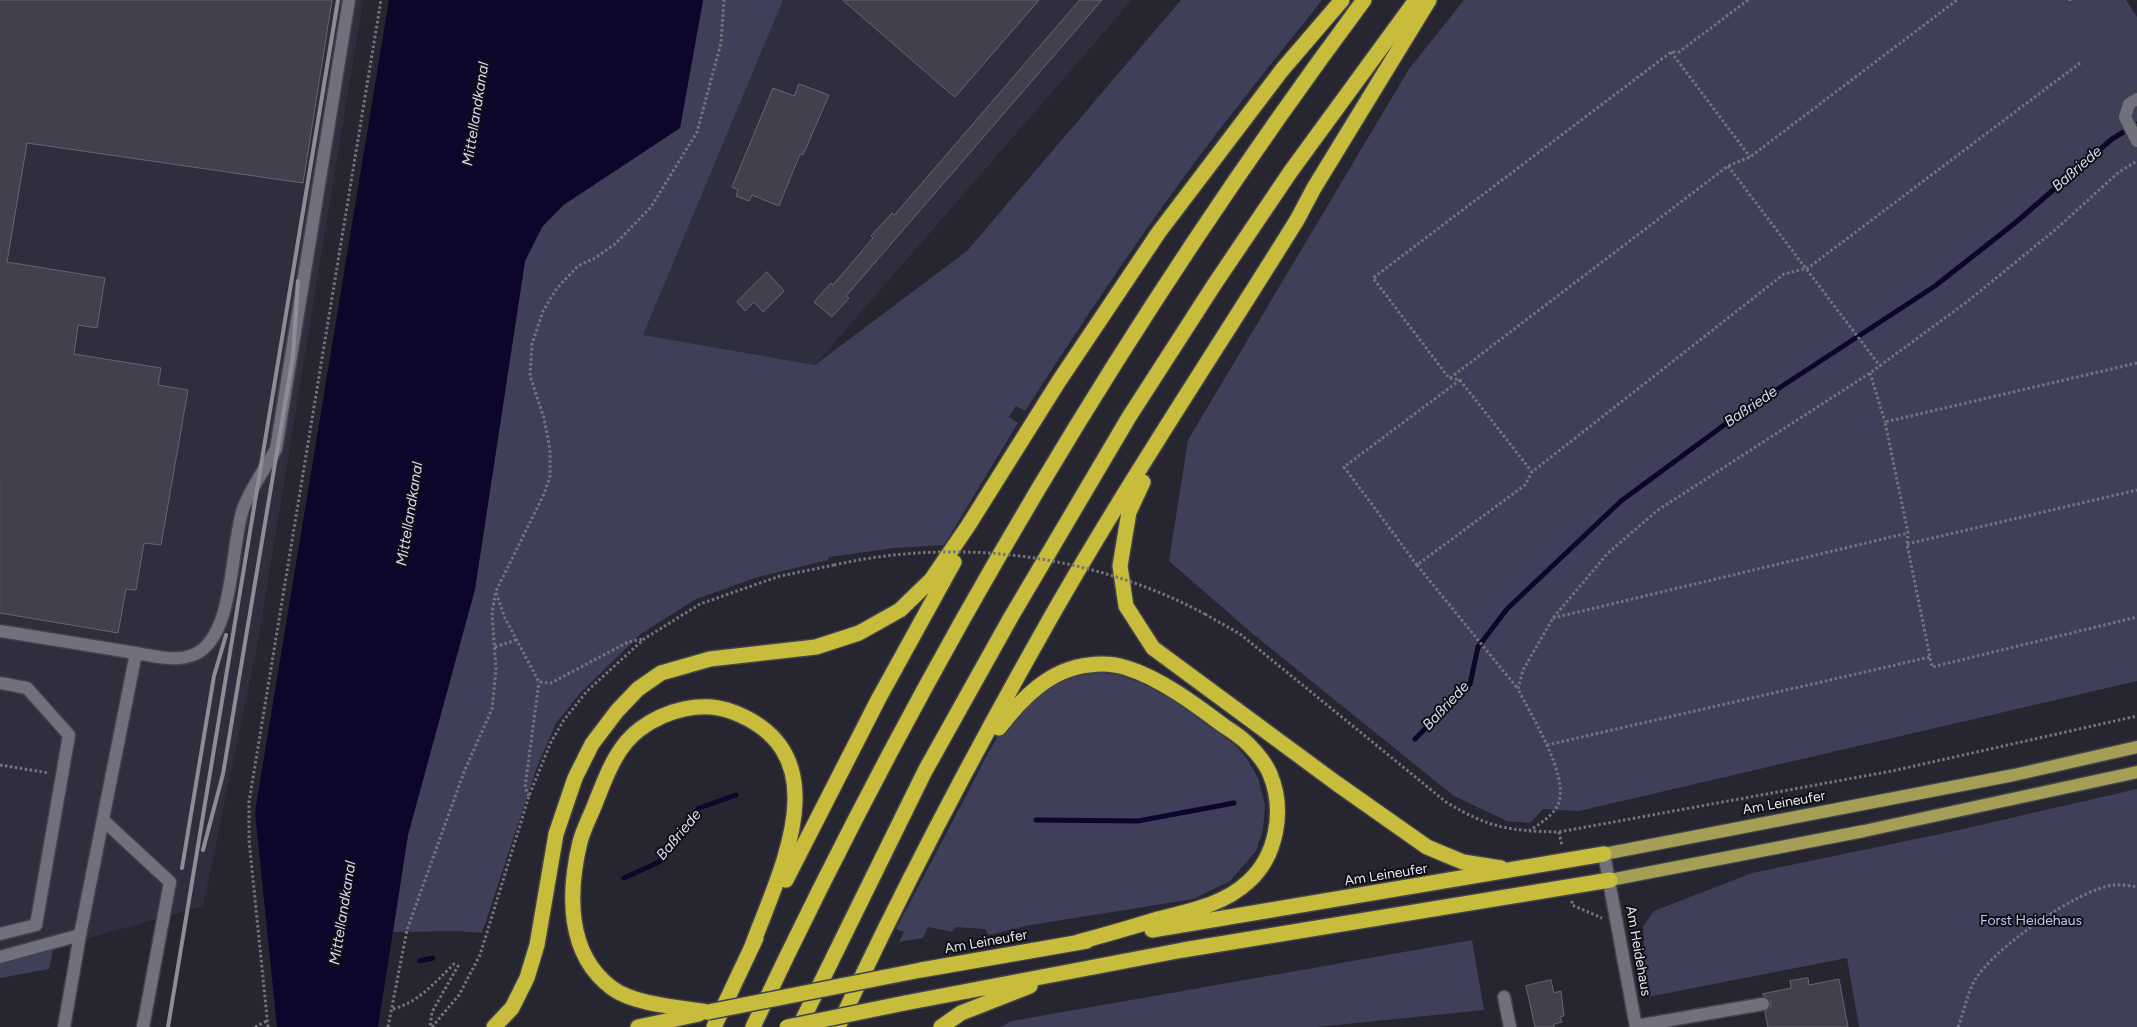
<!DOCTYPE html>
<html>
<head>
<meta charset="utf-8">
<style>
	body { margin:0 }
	canvas { display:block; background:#262530 }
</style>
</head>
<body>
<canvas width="2137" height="1027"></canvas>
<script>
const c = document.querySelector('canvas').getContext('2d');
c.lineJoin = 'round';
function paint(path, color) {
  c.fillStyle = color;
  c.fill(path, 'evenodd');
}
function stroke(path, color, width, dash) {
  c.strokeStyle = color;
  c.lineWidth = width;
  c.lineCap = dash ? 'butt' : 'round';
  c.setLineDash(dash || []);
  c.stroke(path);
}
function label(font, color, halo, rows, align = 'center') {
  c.font = font + ' Figtree,sans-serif';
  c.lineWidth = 4;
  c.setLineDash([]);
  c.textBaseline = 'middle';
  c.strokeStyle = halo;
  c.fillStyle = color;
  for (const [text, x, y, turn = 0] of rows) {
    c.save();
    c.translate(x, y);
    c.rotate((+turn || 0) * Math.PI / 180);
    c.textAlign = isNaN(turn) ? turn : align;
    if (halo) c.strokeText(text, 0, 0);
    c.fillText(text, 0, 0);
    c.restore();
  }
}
const built = new Path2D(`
	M0,0H363L258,641L203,906L0,963Z
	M783,0H1132L815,365L643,335Z`);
const green = new Path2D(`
	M703,0H783L643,335L815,365L967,251L1181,0H1322C1267,69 1211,138 1160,210C1113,276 1069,343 1025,411L1016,406L1009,417L1018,423L944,545L894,548L829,557L828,560L758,577L696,599L642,633L581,692L556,723L537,767L482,933L455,931L393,932L408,835L475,589L525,261L542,227L564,205L680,128Z
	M1464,0H2126L2137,17V681L1579,811L1543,809L1530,823L1507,821L1454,796L1253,634L1169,561L1188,440L1409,69Z
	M1099,673L1119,675L1146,685L1174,701L1235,745L1248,760L1258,778L1265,805L1263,830L1256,851L1230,881L1193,899L1025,926L989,935L985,929L956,927L952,932L928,927L923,938L899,942L904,932L896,929C920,884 943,839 967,794C981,767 1001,723 1024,704C1047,685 1070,675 1099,673Z
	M2137,789V1027H1859L1847,958L1647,997L1643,927L1654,911L1752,873L1950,832Z
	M1472,940L1484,1010L1317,1027H1000L1012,1021Z
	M53,950L49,969L0,978V962Z`);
const water = new Path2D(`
	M389,0H703L680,128L563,205L542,227L525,261L475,589L408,835L378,1027H277L255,812Z`);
const stream = new Path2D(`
	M1415,739L1470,684L1478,647L1507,609L1621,501L1735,417L1935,286L2015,223L2112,139L2137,124
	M1036,820L1138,821L1234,803
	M624,878L659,862L699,808L736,795
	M420,961L433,958`);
const building = new Path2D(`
	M0,0H332L303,183L27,143L7,262L105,278L97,328L78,325L74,354L161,368L158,385L188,390L161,545L144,543L136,590L126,589L118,633L0,613Z
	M843,0H1039L955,97Z
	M1080,0H1102L846,296L849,298L832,317L814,302L831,283L833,285L873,238L871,236L892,213L894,215Z
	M799,84L829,95L803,155L800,154L779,206L752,195L749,201L736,196L738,190L732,187L773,88L794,96Z
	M767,272L784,291L763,312L754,302L745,311L737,302Z
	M1808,978L1809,985L1839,979L1848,1027H1768L1765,1012L1770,1007L1771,1002L1762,994L1791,988L1790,981Z
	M1551,980L1554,993L1561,991L1564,1016L1560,1017L1562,1022L1554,1024V1027H1535L1526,986Z`);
const path = new Path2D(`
	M1748,0L1679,52H1671L1373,278L1449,378L1460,380L1344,467L1417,565L1525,485L1532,472L1784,274L1808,268L2080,63
	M2070,0V1
	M1671,52L1750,157
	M1728,166L1880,366
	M2137,363L1885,422L1908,533L1907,544L1932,667L2137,617
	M1870,373L1885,422
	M1450,378L1728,166L1750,157L1957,0
	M1460,380L1532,472
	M1907,544L2137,490
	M1417,565L1518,689
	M496,593L505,618L539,682L551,683L628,642L643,639
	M1205,614L1240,634L1446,802C1489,828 1509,831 1559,832L1892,771L2137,716
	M1553,618L1908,533
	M495,647L516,640
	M1547,745L1930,657
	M0,765L49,773
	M529,796L525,787L539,682
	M1529,831C1539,824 1555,815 1559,802C1568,774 1531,715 1518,689L1523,670L1553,618L1608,553L1658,510L1870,373L1968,301L2055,230L2119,172L2137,161
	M1559,832L1562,846
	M1572,901V905L1602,918
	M393,1009C419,1002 435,982 454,964L458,966L432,1012L430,1027
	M255,1027L267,1021
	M268,1027L249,840V802L381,0
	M388,1027L407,930L464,772L492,709L496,670L492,612L496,591L544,494L550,476V450L544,418L530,376L532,344L543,311L557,288L578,266L595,258L615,244L651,207L697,132L721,43L724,0
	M432,1027L459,995L480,955L529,796L551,742L564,720L587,691L644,639L700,604L780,576L834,565
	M1958,1027C1964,1012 1967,994 1975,980C1993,949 2078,889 2114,885C2121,884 2130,886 2137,887`);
const minor = new Path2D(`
	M2137,99L2129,104L2125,117L2137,141
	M0,631L136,653L80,935L0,957
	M136,653C154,656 175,662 193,655C235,639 230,547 243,509C249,491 266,467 276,449L349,0
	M0,683L27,688L69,735L36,925L0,934
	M103,820L170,882L143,1027
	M1604,854L1636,1027
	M1504,997L1510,1027
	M1636,1026L1763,1004
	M64,1027L80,935`);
const major = new Path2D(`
	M1604,854L2014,775L2137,747
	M1610,880L1864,831L2137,772`);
const highway = new Path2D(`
	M1143,482L1129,512L1120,566L1126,606L1153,648L1336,783L1427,847L1463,862L1501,868
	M999,728C1022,698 1050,669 1089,665C1102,663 1115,664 1127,668C1160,678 1196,705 1224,726C1232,731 1241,737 1248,744C1255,751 1266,764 1270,774C1285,810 1277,856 1248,882C1223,905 1190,911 1158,919C1132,927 1105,935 1078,942
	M786,880L879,698L954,562
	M1152,930L1604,854
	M921,970L1087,941
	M905,1003L1183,950L1610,880
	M708,1012C680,1007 635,1005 612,988C566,954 568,892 580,842C584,827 592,813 597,799C607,774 617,746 640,729C666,710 702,700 733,712C842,754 780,870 752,946
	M494,1027L512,1008L527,978L537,945L556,834L575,778L592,744L617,711L638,689L661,673L710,659L816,647L859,633L900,610L931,580L968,526L1059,381L1159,232L1282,70L1342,0
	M638,1027L699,1014
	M714,1027L756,938
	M753,1027C923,666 1126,320 1364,0
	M799,1027L925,771L1011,617L1129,417L1214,285L1291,171L1416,0
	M838,1027C903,887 975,751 1051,617C1128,482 1215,352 1297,220L1314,188L1429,0
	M941,1027L961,1013L1030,986`);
const rail = new Path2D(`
	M203,850L223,774L293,356L298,281
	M182,868L214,676L226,635
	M168,1027L338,0`);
const pathBridge = new Path2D(`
	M834,565C958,537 1092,554 1205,614`);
const highwayBridge = new Path2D(`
	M708,1012L921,970
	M787,1027L905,1003`);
const streetNames = [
	["Am Leineufer",1784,803,-10],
	["Am Leineufer",1386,875,-9],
	["Am Leineufer",986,942,-10],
	["Am Heidehaus",1638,951,80]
];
const parkNames = [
	["Forst Heidehaus",2031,921]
];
const waterNames = [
	["Mittellandkanal",476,114,-81],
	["Baßriede",2077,169,-41],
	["Baßriede",1751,407,-34],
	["Mittellandkanal",410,514,-81],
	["Baßriede",1446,706,-47],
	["Baßriede",679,835,-50],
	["Mittellandkanal",343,913,-81]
];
paint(built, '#2f2e3f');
paint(green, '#403f5a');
paint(water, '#0d062a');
stroke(stream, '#0d062a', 5);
paint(building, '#41414d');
stroke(building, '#656572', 1);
stroke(minor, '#43424c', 15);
stroke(major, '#43424c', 15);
stroke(highway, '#43424c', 18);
stroke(path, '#74747d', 3, [2.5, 2.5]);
stroke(minor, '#71717e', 12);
stroke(major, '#a59e56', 12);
stroke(highway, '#c7bc3c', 15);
stroke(rail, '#8d8d96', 4);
stroke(highwayBridge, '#43424c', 18, []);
stroke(pathBridge, '#74747d', 3, [2.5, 2.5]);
stroke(highwayBridge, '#c7bc3c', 15);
label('14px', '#e8e8f0', '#0f0f14', streetNames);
label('14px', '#c5c4fd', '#0f0f14', parkNames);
label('italic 15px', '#d9d9f6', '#0f0f14', waterNames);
</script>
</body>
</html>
